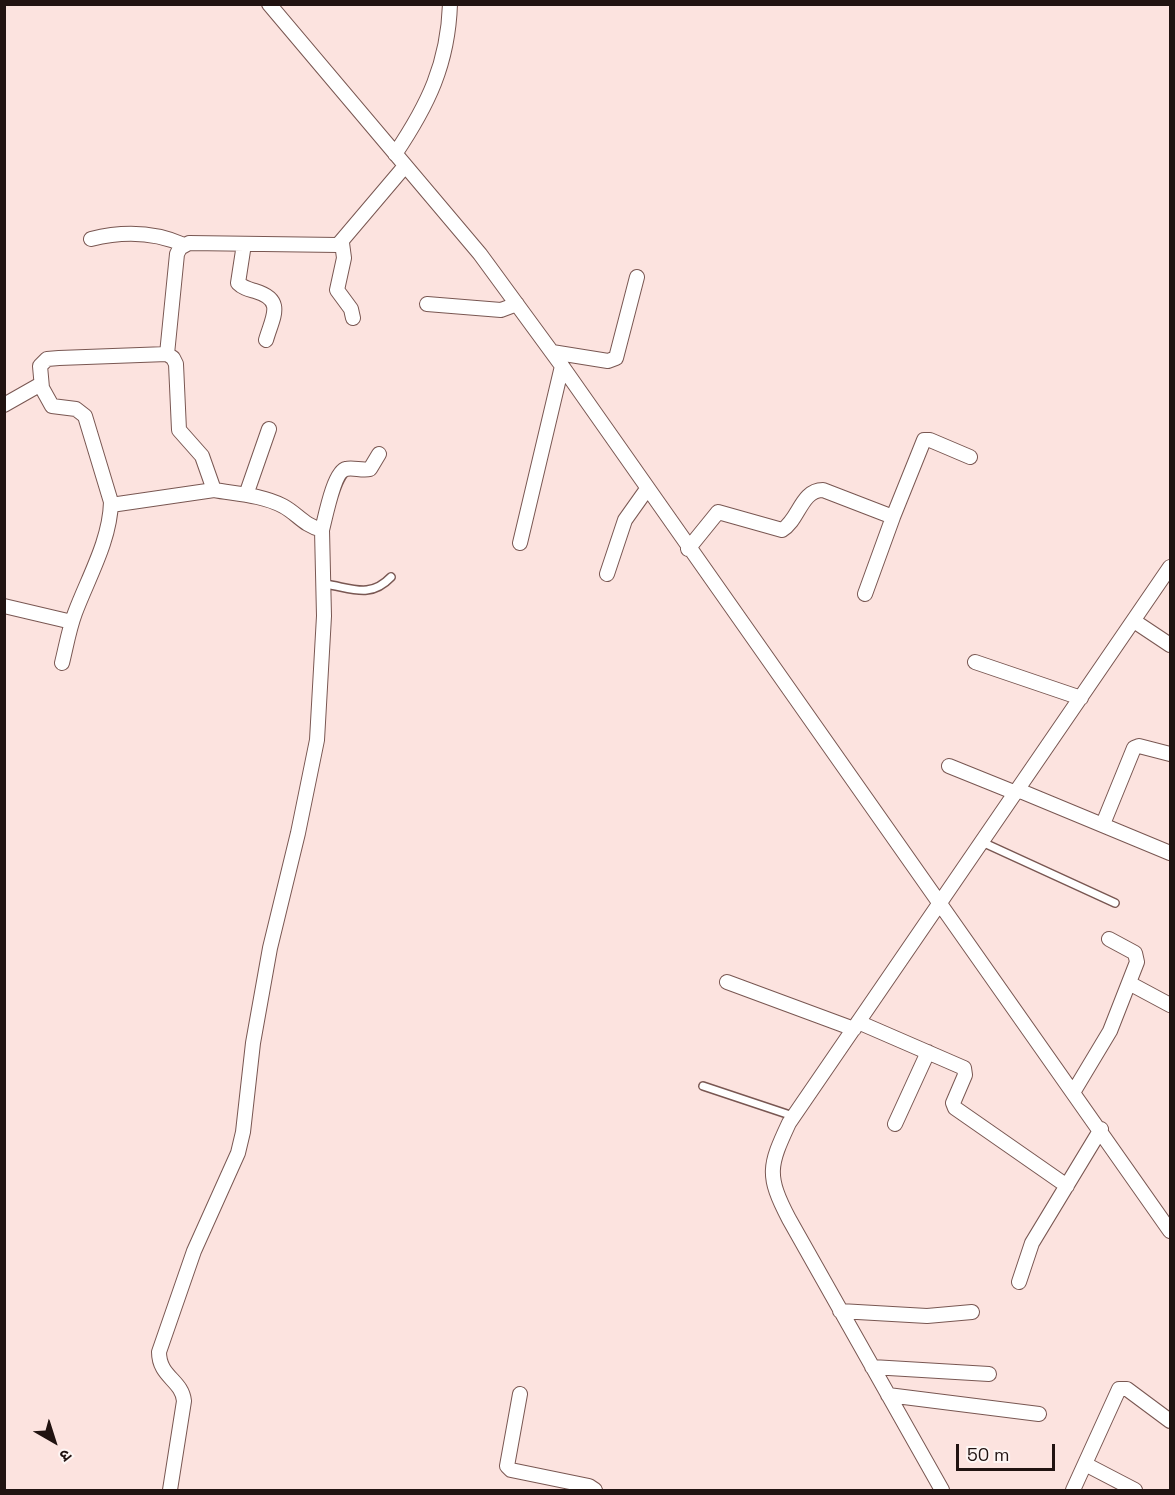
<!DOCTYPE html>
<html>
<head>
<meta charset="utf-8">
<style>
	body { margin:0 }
	#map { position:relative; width:1175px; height:1495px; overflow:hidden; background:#fce3df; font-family:"Space Grotesk","Noto Sans Devanagari",sans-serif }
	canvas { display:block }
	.frame { position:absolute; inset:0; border:6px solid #211311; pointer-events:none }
	.north { position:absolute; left:24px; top:1411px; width:60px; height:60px; -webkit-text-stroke:4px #fdf5f3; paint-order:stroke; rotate:141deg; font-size:16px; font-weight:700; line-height:24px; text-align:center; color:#211311 }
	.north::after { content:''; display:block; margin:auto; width:21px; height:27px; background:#211311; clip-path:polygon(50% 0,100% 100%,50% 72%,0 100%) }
	.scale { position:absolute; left:956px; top:1444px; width:99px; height:27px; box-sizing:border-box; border:3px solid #211311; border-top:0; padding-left:8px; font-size:18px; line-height:21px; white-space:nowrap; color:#211311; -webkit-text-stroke:4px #fdf5f3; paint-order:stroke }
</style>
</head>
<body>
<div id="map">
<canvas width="1175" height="1495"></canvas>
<div class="frame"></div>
<div class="north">उ</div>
<div class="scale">50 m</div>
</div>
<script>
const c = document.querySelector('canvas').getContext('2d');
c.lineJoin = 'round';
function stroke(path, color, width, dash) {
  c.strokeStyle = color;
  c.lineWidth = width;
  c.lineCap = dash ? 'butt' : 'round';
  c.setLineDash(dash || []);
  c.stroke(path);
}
const service = new Path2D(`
	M325,584C352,588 370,599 391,577
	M982,842L1115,903
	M703,1086L793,1116`);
const minor = new Path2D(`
	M269,4L480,254L562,366L1170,1231
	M395,154C428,105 448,64 450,4
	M91,239C123,231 153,231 184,245
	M342,243L344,258L337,290L351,309L353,318
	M244,244L238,283C243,288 248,289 255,291C285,300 273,316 266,340
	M427,304L501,310L517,304
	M552,352L608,361L616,358L637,277
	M4,405L41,384
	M246,495L269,429
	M111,505L214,490
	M322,530C325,519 334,471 346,469C353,467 362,471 370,469L379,454
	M520,543L562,366
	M688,549L718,512L782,530C799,520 801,490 823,490L893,517L924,440H930L970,457
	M607,574L625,520L647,489
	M865,594L893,517
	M4,606L72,622
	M1134,621L1170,645
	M975,662L1081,698
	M62,663C66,647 69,629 75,613C88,578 110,541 111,502L85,416L76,409L52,406L42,388L40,366L47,359L59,358L167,354
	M949,766L1016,793
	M1018,790L1170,853
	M1103,824L1134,748L1139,746L1170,754
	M727,982L854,1029
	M1129,983L1170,1005
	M858,1022L964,1068L965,1075L953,1103L955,1108L1067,1186
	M1074,1091L1110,1031L1137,962L1135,953L1109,939
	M895,1124L928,1052
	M1019,1282L1032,1243L1101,1129
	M840,1311L927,1316L972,1312
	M872,1367L989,1374
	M520,1394L507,1466L511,1470L589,1486L595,1490
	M888,1395L1039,1414
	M1085,1464L1135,1490
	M170,1490L184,1401C182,1380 159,1377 159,1352L194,1251L238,1153L243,1132L253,1043L270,948L298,833L317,740L324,616L322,530C303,525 298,514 283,506C262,495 237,494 214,490L202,456L179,430L176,364L173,358L167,354L177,254L180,248L189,243L338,245L405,166
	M942,1490L789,1219C766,1175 769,1166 789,1123L1170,567
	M1073,1490L1119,1389H1127L1170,1421`);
stroke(service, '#795752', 10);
stroke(minor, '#795752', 16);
stroke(service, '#fff', 7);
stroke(minor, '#fff', 14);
</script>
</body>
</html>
